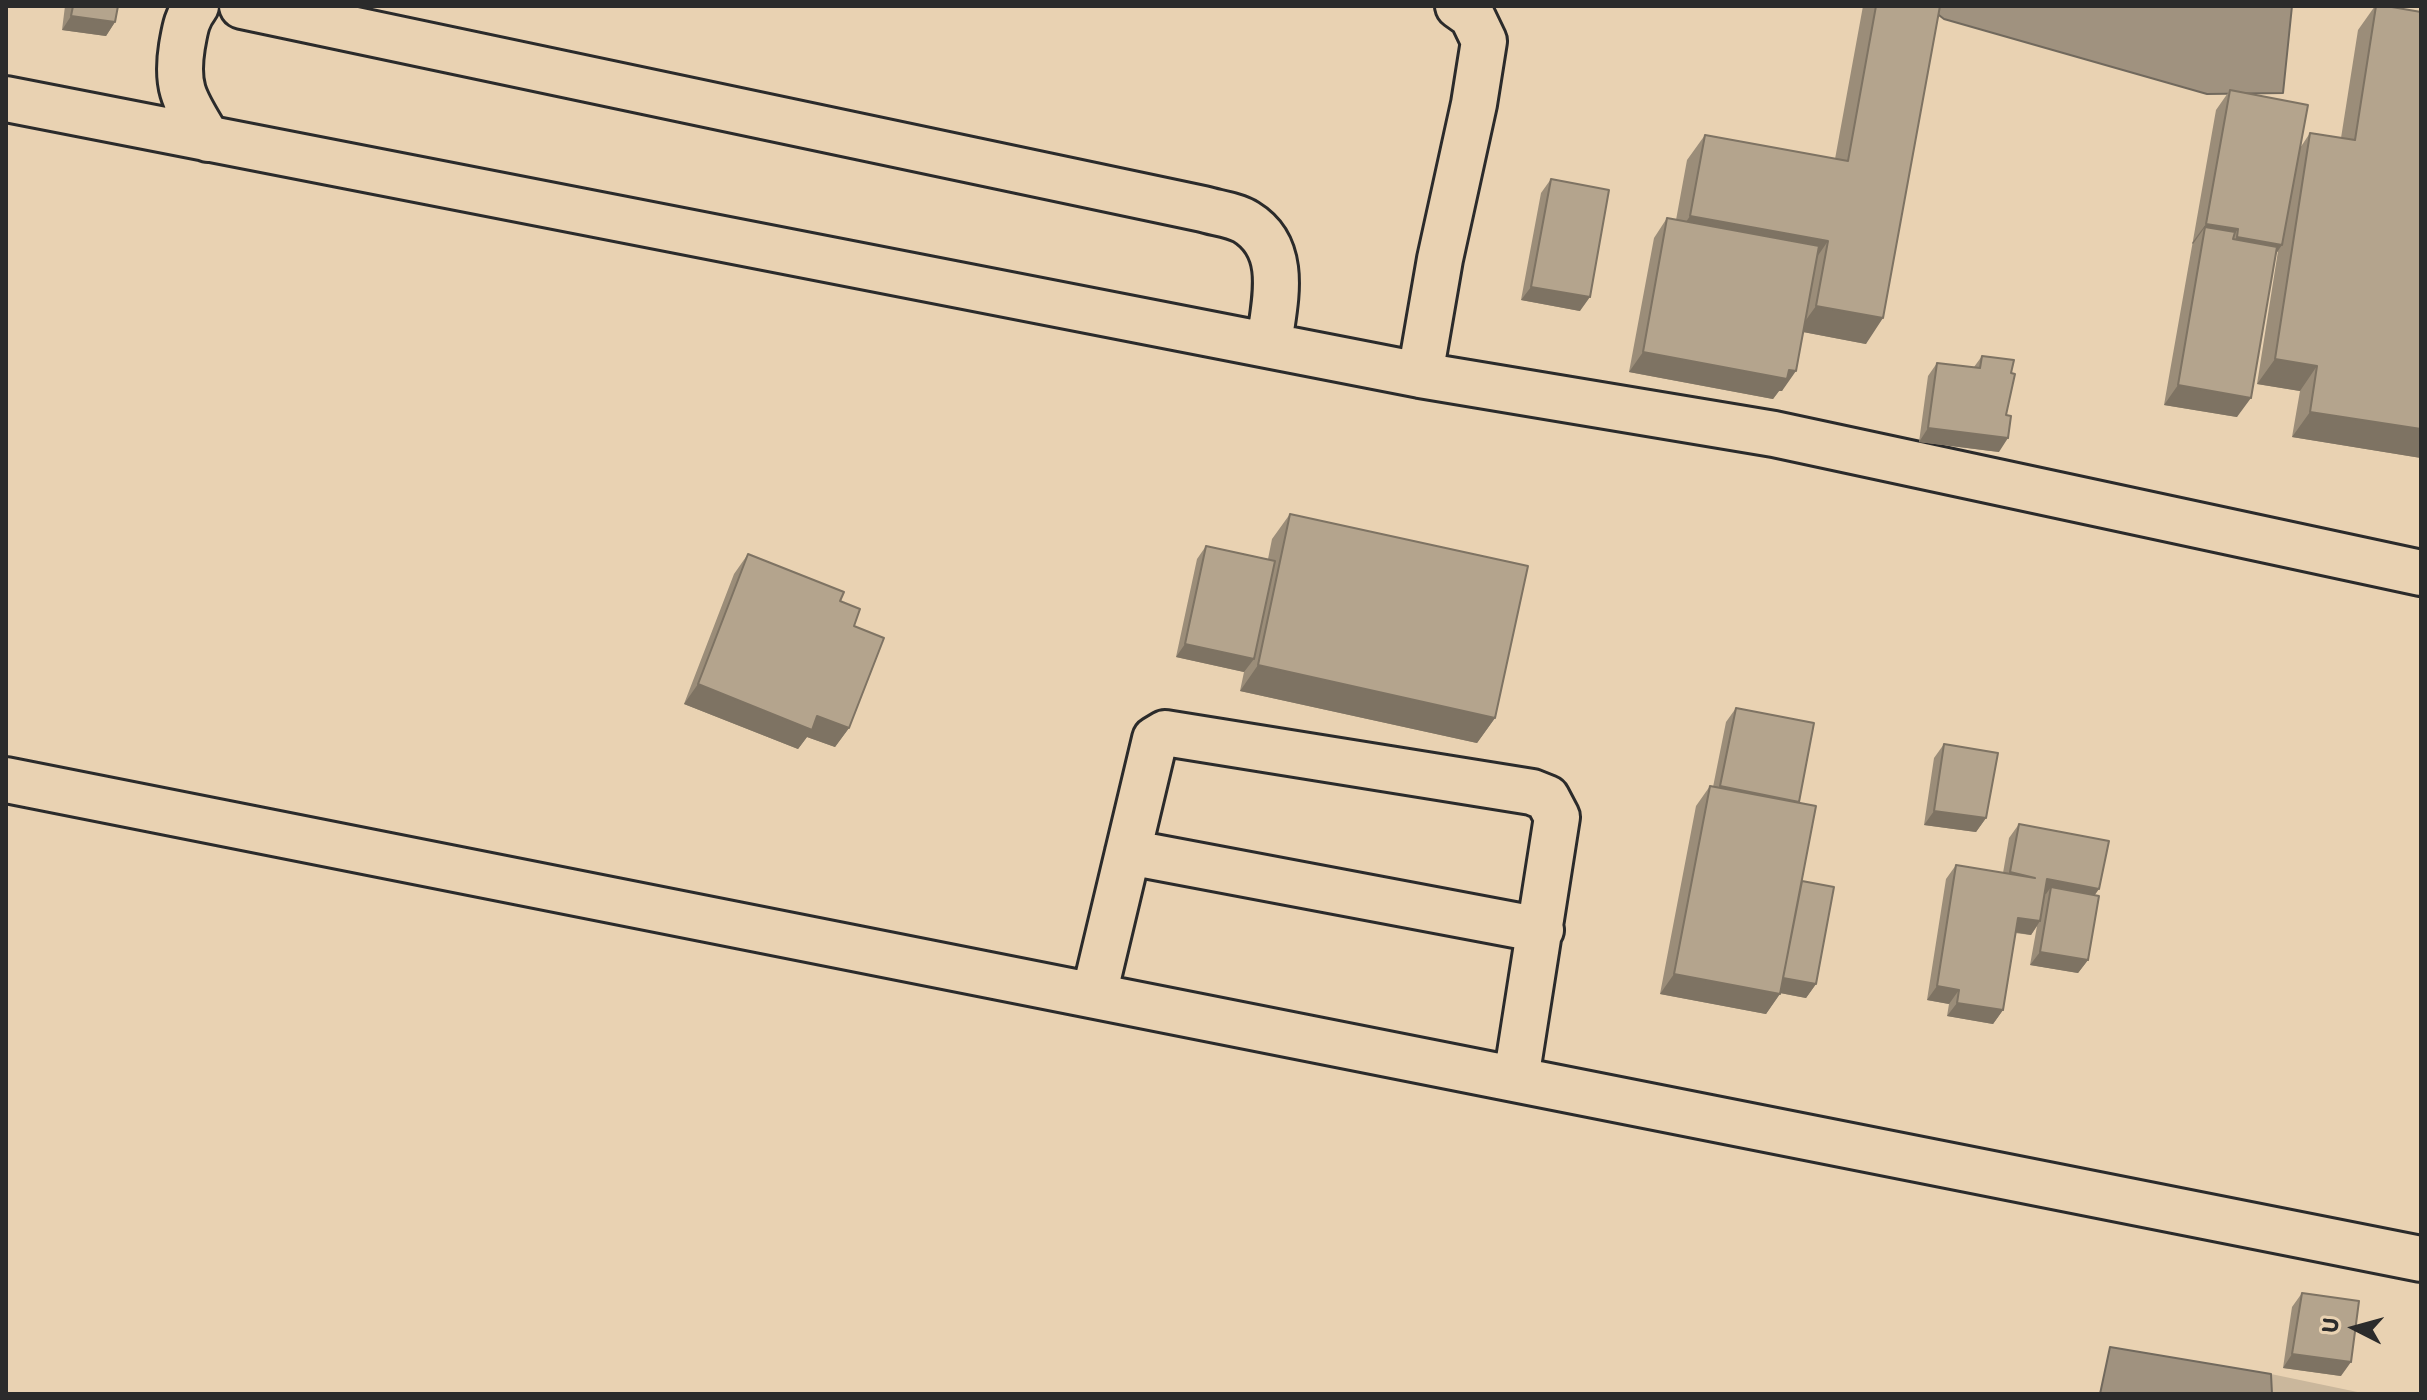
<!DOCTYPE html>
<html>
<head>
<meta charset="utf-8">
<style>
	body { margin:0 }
	#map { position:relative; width:2427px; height:1400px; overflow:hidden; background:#e9d2b2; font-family:"Shantell Sans",sans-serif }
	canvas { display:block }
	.frame { position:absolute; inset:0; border:8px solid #2b2b2b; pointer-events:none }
	.north { position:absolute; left:2315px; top:1288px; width:80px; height:80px; -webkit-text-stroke:6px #e9d2b2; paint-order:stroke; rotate:276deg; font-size:22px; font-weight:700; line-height:32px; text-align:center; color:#2b2b2b }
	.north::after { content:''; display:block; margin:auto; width:28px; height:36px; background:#2b2b2b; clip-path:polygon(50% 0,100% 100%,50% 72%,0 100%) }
</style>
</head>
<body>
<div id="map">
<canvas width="2427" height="1400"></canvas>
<div class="frame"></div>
<div class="north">U</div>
</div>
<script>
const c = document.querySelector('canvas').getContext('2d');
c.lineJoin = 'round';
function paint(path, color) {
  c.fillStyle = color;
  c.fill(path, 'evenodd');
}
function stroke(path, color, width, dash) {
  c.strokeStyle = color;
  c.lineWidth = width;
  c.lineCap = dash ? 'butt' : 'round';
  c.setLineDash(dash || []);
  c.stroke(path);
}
const green = new Path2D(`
	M2271,1374L2367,1394H2272Z`);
const water = new Path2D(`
	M1927,6H2292L2283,93L2207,94L1944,19Z
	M2110,1347L2271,1374L2272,1394H2100Z`);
const minor = new Path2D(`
	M196,6C186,19 185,30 182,46C175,90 186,102 208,139
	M242,6L1203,209C1216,213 1235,215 1246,222C1290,249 1274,303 1269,345
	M6,99L1420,375L1774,434L2421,573
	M1420,375L1440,259L1474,104L1484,41L1472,16L1458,6
	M6,780L2421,1259
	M1128,852L1541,930
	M1094,995L1155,739L1165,733L1532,792L1547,798L1557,817L1516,1079`);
const wall = new Path2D(`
	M65,6H118L115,22L106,36L62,30Z
	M1863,6H1940L1866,344L1803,332L1782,391H1779L1773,399L1629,372L1654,238L1667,218L1676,220L1687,160L1705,135L1835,159Z
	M2375,6H2386L2421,12V458L2292,437L2300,391L2257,384L2278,251L2275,255L2237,417L2164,405L2216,110L2230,90L2300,148L2310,133L2341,138L2358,30Z
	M1551,179L1580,311L1521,300L1541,193Z
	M1982,356L1999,452L1919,442L1928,376L1937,363L1974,367Z
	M1290,514L1495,718L1477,743L1240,691L1244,672L1176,657L1197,559L1206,546L1268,559L1272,539Z
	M748,554L854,626L849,728L835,747L807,737L798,749L684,704L734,574Z
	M1736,708L1798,803L1802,881L1816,984L1806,998L1780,993L1766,1014L1660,994L1696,806L1710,786L1713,787L1726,722Z
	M1944,744L1986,818L1976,832L1924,825L1934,758Z
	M2019,824L2095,895L2088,960L2078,973L2030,965L2037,926L2031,935L2015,933L2003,1010L1993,1024L1947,1016L1949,1004L1927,1000L1946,879L1956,865L2003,873L2009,838Z
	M2302,1293L2341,1376L2283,1368L2292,1307Z`);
const shadedWall = new Path2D(`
	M71,16L115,22L106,36L62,30Z
	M1690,216L1828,241L1810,267L1673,241Z
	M2206,224L2238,229L2224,249L2205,227L2193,244L2192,243Z
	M2237,237L2282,245L2268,265L2223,257Z
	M1531,287L1590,297L1580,311L1521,300Z
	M1816,306L1883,318L1866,344L1798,331Z
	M1643,352L1789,370L1796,371L1782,391H1779L1773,399L1629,372Z
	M2275,359L2317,366L2300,391L2257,384Z
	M2178,385L2251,398L2237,417L2164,405Z
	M2310,412L2421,429V458L2292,437Z
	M1928,428L2008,438L1999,452L1919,442Z
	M1185,644L1254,659L1244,672L1176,657Z
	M1258,665L1495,718L1477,743L1240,691Z
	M698,684L817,716L849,728L835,747L807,737L798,749L684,704Z
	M1720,786L1799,802L1710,800Z
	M1934,811L1986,818L1976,832L1924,825Z
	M2047,879L2099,889L2090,902L2051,887L2046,894L2038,893Z
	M2018,918L2040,921L2031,935L2008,931Z
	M2040,952L2088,960L2078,973L2030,965Z
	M1674,974L1780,994L1766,1014L1660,994Z
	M1780,978L1816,984L1806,998L1770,991Z
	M1937,986L1959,990L1949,1004L1927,1000Z
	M1957,1003L2003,1010L1993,1024L1947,1016Z
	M2292,1354L2351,1362L2341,1376L2283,1368Z`);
const building = new Path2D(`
	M73,6H118L115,22L71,16Z
	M1876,6H1940L1883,318L1816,306L1828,241L1690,216L1705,135L1848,161Z
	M2376,6H2386L2421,12V429L2310,412L2317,366L2275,359L2310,133L2355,140Z
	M2230,90L2308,105L2282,245L2237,237L2238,229L2206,224Z
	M1551,179L1609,190L1590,297L1531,287Z
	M1667,218L1819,246L1796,371L1789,370L1787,379L1643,352Z
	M2205,227L2235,232L2233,239L2277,247L2251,398L2178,385Z
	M1982,356L2014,360L2011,373L2015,374L2006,415L2011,416L2008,438L1928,428L1937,363L1980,368Z
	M1290,514L1528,566L1495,718L1258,665Z
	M1206,546L1275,561L1254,659L1185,644Z
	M748,554L844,592L840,601L860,609L854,626L884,638L849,728L817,716L812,730L698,684Z
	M1736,708L1814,723L1799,802L1720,786Z
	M1944,744L1998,753L1986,818L1934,811Z
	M1710,786L1816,806L1780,994L1674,974Z
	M2019,824L2109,841L2099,889L2047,879L2040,921L2018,918L2003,1010L1957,1003L1959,990L1937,986L1956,865L2035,878L2010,872Z
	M1802,881L1834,887L1816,984L1783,978Z
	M2051,887L2099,896L2088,960L2040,952Z
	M2302,1293L2359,1301L2351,1362L2292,1354Z`);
paint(green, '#cab79c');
paint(water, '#a0927f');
stroke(water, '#71695d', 2);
stroke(minor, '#2b2b2b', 50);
stroke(minor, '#e9d2b2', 44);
paint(wall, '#9b8d79');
paint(shadedWall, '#7e7363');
paint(building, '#b4a48d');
stroke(building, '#7e7363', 2);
</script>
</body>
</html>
